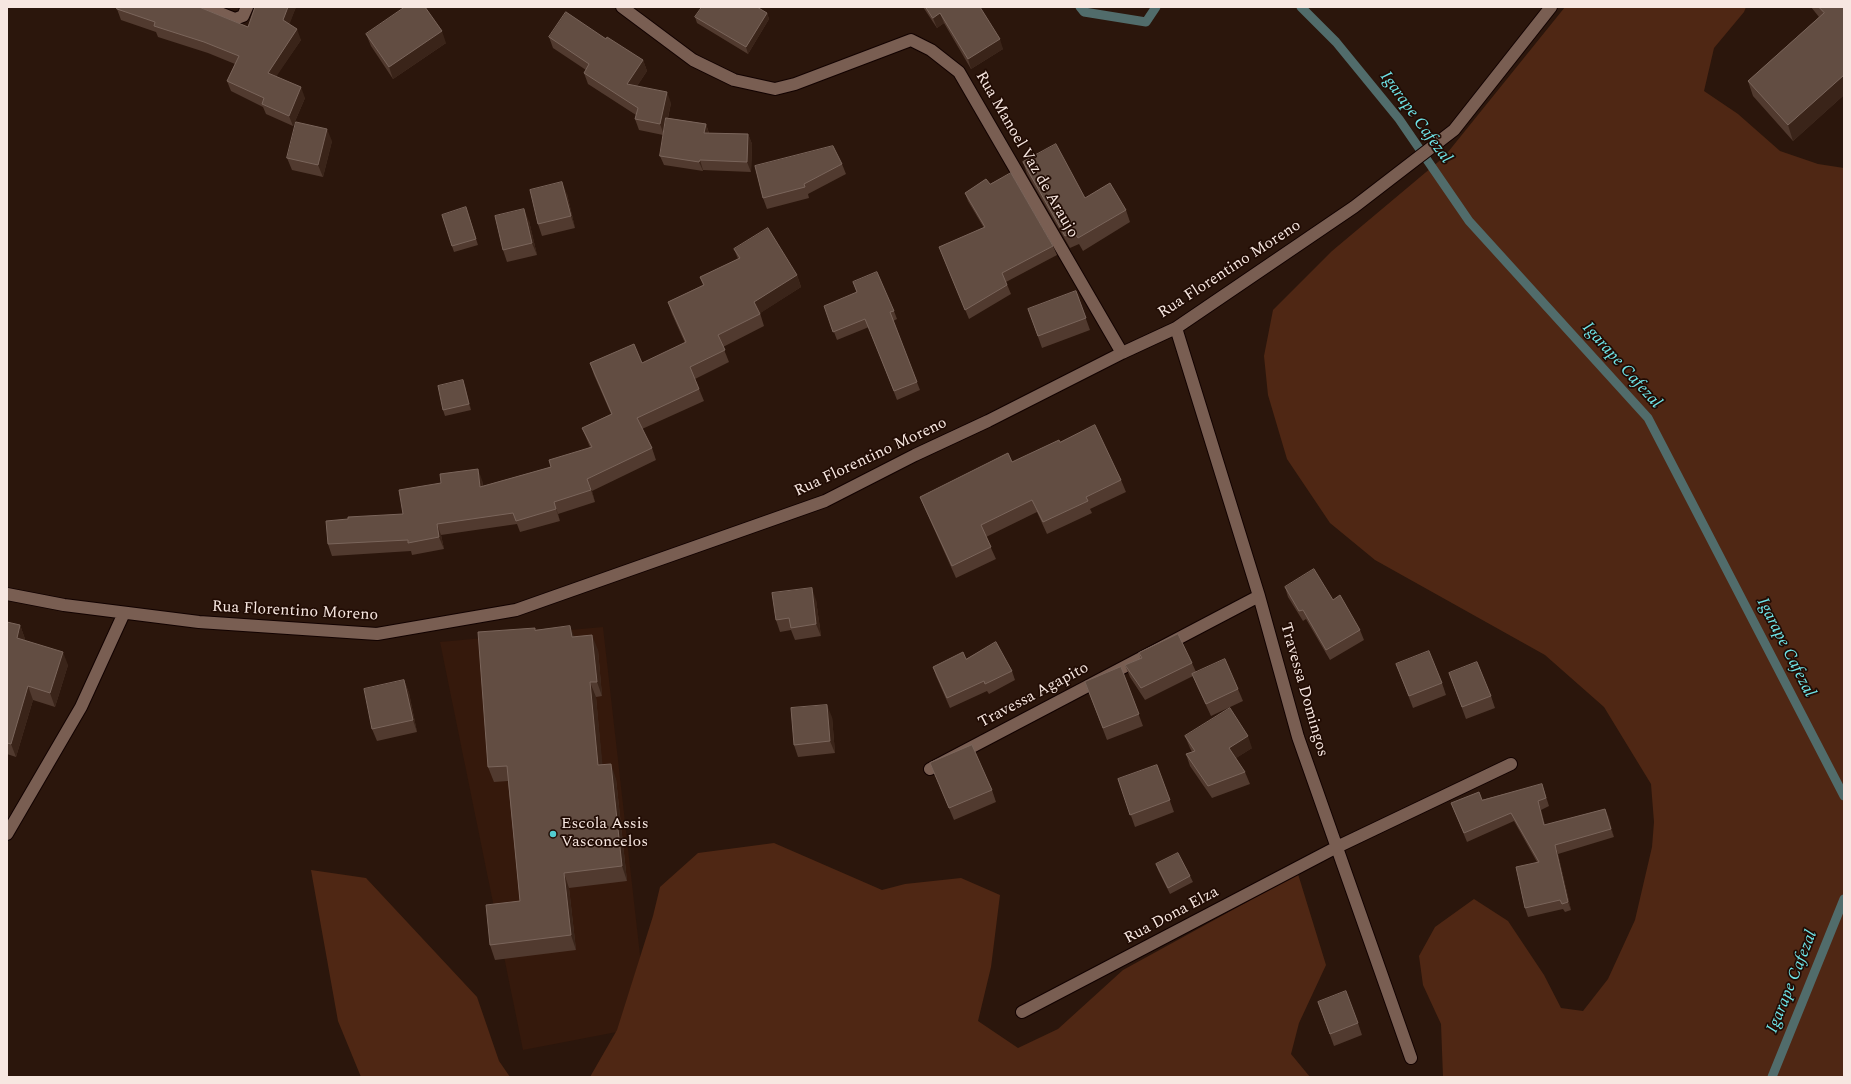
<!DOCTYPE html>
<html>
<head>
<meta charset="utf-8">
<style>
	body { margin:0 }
	#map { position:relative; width:1851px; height:1084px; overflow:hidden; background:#2b160c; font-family:Spectral,serif }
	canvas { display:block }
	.frame { position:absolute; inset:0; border:8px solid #f7e7e1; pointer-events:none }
</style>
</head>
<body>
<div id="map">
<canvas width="1851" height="1084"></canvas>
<div class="frame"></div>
</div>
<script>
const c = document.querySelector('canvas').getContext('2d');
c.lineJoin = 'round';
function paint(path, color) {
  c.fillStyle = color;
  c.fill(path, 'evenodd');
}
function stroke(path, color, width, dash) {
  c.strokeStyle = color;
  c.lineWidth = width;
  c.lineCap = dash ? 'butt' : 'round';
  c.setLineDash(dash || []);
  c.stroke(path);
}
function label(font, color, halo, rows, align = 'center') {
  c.font = font + ' Spectral,serif';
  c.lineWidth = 3.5;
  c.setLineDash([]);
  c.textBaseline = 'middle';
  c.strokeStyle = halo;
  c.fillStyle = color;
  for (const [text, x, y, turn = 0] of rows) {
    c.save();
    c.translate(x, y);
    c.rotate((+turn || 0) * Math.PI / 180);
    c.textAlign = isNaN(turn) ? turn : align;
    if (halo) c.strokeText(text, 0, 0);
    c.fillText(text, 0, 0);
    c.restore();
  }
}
const built = new Path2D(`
	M603,627L648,1026L523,1050L440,642Z`);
const green = new Path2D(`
	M1565,7H1746L1744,12L1714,48L1704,91L1738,114L1780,151L1818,164L1844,168V1077H1443L1441,1024L1423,985L1419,956L1435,927L1474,899L1508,921L1544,975L1561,1008L1583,1011L1608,979L1635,920L1652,847L1654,822L1651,784L1604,707L1545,655L1375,560L1330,523L1287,459L1268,395L1264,356L1273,310L1332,251L1444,157Z
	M774,843L882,890L905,884L961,878L1000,895L991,967L978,1021L1018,1048L1058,1029L1123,970L1298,874L1326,965L1299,1023L1291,1054L1310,1077H590L617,1030L653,916L660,887L698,853Z
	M311,870L366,878L477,997L499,1061L510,1077H361L338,1021Z`);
const stream = new Path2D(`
	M1080,7L1084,12L1146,22L1156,7
	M1301,7L1336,42L1399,119L1469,221L1648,418L1844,796
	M1772,1077L1844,899`);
const street = new Path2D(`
	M205,7L235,19L243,16L247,7
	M622,7L693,60L734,80L775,89L795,84L911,40L931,50L959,72L1122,353
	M1176,328L1259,596L1298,737L1411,1058
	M7,594L64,605L199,622L377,634L516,610L825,501L915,455L988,421L1122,353L1176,328L1354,207L1454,130L1551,7
	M930,769L1259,596
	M7,834L81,707L124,613
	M1022,1012L1337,847L1511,764`);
const wall = new Path2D(`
	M115,7H199L248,27L296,7L289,24L301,40L276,76L305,98L293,126L266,114L263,107L231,91L227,81L235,64L208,53L158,37L156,32L121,20L117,9V8Z
	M923,7H980L1003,49L971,69L944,23L937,28Z
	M1811,7H1844V95L1793,141L1753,96L1748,81L1819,17Z
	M767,13L769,19L748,54L697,23L695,17Z
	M366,34L446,43L393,79L371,46Z
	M549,37L606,39L643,60L647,71L637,86L671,103L668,118L706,124L709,133L748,134L752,144L751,172L703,170V171L664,165L660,156L663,135L639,130L635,119L636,115L588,84L584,73L586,70L553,48Z
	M332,141L323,177L292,170L287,158Z
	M1023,162L1085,198L1126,210L1130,222L1083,251L1079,244L1070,248L1027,174Z
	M842,164L846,174L808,194L809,198L767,209L763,198Z
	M990,184L1053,246L1057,255L1006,282L1011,294L969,319L939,247L984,228L968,201L965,193Z
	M567,194L575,228L542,236L538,224Z
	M468,213L478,245L454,252L452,246Z
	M529,221L537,255L507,262L503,250Z
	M734,249L797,275L801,287L760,313L764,326L723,347L729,362L695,379L704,401L642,429L652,448L656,460L592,491L595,502L558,514L560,521L520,532L517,524L441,535L444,549L412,555L411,551L332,556L328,544L403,514L441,483L482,480L483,486L551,467L590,447L587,440L582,428L611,414L594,375L590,363H642L685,343L672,314L668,302L703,285L700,277L738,259Z
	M853,282L894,311L897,319L893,321L920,390L897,400L869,327L837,340L824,306L857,293Z
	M1076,291L1090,330L1042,348L1028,309Z
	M465,386L471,410L445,416L443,410Z
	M1060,442L1121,480L1126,492L1090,509L1092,513L1047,534L1037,512L986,537L996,559L956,578L925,509L920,497L1012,462Z
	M1285,587L1333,600L1360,630L1364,640L1330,660L1306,619L1303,621L1288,597Z
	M816,600L821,636L795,640L791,630L780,632L776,620Z
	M7,622L20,625L25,639V640L68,665L55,707L33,700L16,757L7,754Z
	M536,630L574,637L598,650L602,696L596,697L602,765L616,779L627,881L569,888L576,950L495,960L490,945L520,901L508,781L494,782L488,767Z
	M1139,653L1192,663L1196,672L1238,689L1243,701L1211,716L1197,686L1193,676L1145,700L1130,677L1125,665L1141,659Z
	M966,659L1012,671L1015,680L989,694L987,691L950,708L936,676L933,667Z
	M1396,664L1442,683L1446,695L1413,708Z
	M1121,667L1143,726L1107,740L1085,682Z
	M1449,673L1491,696L1495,708L1466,719Z
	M404,680L409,693L417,732L377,741L372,729Z
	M832,717L835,753L798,757L794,745Z
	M1185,736L1252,748L1236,758L1245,772L1250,784L1212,798L1190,766L1186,754L1192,752L1190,748Z
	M930,763L992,790L996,802L954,820L935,775Z
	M1157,765L1174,812L1135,827L1118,779Z
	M1542,784L1549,806L1541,810L1545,825L1605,809L1614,837L1558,854L1571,910L1565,912L1563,909L1528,917L1525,908L1537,862L1514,821L1467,842L1451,803L1482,800Z
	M1156,864L1190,876L1193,882L1170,894L1158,870Z
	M1318,1002L1358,1023L1362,1035L1334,1046Z`);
const shadedWall = new Path2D(`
	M288,7H296L287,31L283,20Z
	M767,13L769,19L748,54L746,47Z
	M940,13L944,23L937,28L933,18Z
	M297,29L301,40L272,83L268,73Z
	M442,31L446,43L393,79L389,67Z
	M1000,39L1003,49L971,69L968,59Z
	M643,60L647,71L631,95L627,84Z
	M1844,75V95L1793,141L1788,125Z
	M301,87L305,98L293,126L289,116Z
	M667,92L671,103L664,135L660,124Z
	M706,124L709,134L704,133Z
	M327,129L332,141L323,177L318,165Z
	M748,134L752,144L751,172L747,162Z
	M700,160L703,170V171L699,162Z
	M562,182L567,194L575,228L571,216Z
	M524,209L529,221L537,255L532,243Z
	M797,275L801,287L759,314L754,302Z
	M463,380L465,386L471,410L469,404Z
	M478,469L482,480L484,499L480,487Z
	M587,479L592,491L595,502L591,490Z
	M554,502L558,514L560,521L556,509Z
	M437,524L441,535L444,549L439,537Z
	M812,588L816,600L821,636L816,624Z
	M20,625L25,639L22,651L17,638Z
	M570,626L576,641L572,637Z
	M592,635L598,650L602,696L597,682Z
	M63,652L68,665L55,707L50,693Z
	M404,680L409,693L417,732L413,720Z
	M590,682L596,697L604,780L598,765Z
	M28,686L33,700L16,757L11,744Z
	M827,705L832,717L835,753L830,741Z
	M1248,736L1252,748L1233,760L1229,748Z
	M611,764L616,779L627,881L622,866Z
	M1538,801L1541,810L1547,833L1544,825Z
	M1605,809L1609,817L1614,837L1611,829Z
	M1555,845L1558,854L1571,910L1568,902Z
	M564,873L569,888L576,950L571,935Z`);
const building = new Path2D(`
	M117,7H199L248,27L255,7H288L283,20L297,29L268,73L301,87L289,116L262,104L264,98L227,81L239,56L204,42L154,26L155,22L117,9Z
	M405,7H425L442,31L389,67L366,34Z
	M702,7H757L767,13L746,47L695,17Z
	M926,7H980L1000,39L968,59L940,13L933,18Z
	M1819,7H1844V75L1788,125L1748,81L1824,13Z
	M566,12L606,39L607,37L643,60L627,84L667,92L660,124L635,119L638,108L584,73L589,64L549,37Z
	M666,118L706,124L704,133L748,134L747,162L700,160L699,162L660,156Z
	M296,122L327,129L318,165L287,158Z
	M1056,144L1085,198L1110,183L1126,210L1078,238L1074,232L1065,236L1023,162Z
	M833,146L842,164L804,184L805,187L763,198L755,166Z
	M1011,173L1053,246L1002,273L1007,285L965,310L939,247L985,227L965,193L986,179L990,184Z
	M562,182L571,216L538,224L530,190Z
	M466,207L476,239L452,246L442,215Z
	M524,209L532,243L503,250L495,216Z
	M768,228L797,275L754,302L760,314L718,335L725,350L690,367L699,389L637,418L652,448L587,479L591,490L554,502L556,509L516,521L513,513L437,524L439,537L408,543V540L328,544L326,521L348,519V517L403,514L399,490L441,483L440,474L478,469L480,487L551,467L549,460L592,447L582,428L612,414L590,363L634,344L642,363L686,342L668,302L704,285L700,277L740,258L734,249Z
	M877,272L894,311L890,312L917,382L894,391L865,319L833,332L824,306L857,292L853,282Z
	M1076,291L1086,318L1038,336L1028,309Z
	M463,380L469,404L443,410L438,386Z
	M1095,425L1121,480L1086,497L1088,501L1043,522L1032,500L981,525L991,547L952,566L920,497L1008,453L1012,462L1059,440L1060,442Z
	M1314,569L1333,600L1340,595L1360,630L1326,650L1303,610L1299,611L1285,587Z
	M812,588L816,624L791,628L789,618L776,620L772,593Z
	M7,622L20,625L17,638L63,652L50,693L28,686L11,744L7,743Z
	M570,626L572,637L592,635L597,682H590L598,765L611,764L622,866L564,873L571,935L490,945L486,905L520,901L507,766L488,767L478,632L535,628V630Z
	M1178,634L1192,663L1141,688L1125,665L1142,658L1139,653Z
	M996,642L1012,671L985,684L984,681L947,698L933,667L963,652L966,659Z
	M1429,651L1442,683L1409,696L1396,664Z
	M1225,659L1238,689L1206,704L1192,674Z
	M1477,662L1491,696L1462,707L1449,673Z
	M1121,667L1139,714L1103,728L1085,682Z
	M404,680L413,720L372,729L364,689Z
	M827,705L830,741L794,745L791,708Z
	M1230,708L1248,736L1229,748L1245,772L1208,786L1186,754L1195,751L1185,736Z
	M972,745L992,790L949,808L930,763Z
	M1157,765L1170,800L1130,815L1118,779Z
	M1542,784L1546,798L1538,801L1544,825L1605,809L1611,829L1555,845L1568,902L1562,904L1560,900L1525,908L1516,867L1539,862L1511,813L1464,833L1451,803L1479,792L1482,800Z
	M1178,853L1190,876L1168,888L1156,864Z
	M1346,991L1358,1023L1330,1034L1318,1002Z`);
const markers = [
	[553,834,4,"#52ccd0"]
];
const streetNames = [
	["Rua Manoel Vaz de Araujo",1026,155,60],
	["Rua Florentino Moreno",1230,270,-33],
	["Rua Florentino Moreno",871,458,-25],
	["Rua Florentino Moreno",295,612,3],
	["Travessa Domingos",1303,690,74],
	["Travessa Agapito",1034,696,-28],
	["Rua Dona Elza",1172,916,-28]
];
const poiNames = [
	["Escola Assis",561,825],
	["Vasconcelos",561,843]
];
const waterNames = [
	["Igarape Cafezal",1415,118,54],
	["Igarape Cafezal",1621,366,48],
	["Igarape Cafezal",1785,648,63],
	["Igarape Cafezal",1793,982,-68]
];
paint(built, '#35190c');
paint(green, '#4f2714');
stroke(stream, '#516c6b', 9);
stroke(street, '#120200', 14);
stroke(street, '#795e52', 12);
paint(wall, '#513a2f');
paint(shadedWall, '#3a2419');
paint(building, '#624d42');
stroke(building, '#7a655b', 1);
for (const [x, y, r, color] of markers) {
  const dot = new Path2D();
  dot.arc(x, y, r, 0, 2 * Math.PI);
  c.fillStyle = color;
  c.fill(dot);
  stroke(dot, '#210c04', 1.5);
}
label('16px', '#f7e7e1', '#210c04', streetNames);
label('16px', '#f7e7e1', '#210c04', poiNames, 'left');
label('italic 17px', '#6fe6ea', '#210c04', waterNames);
</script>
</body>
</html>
